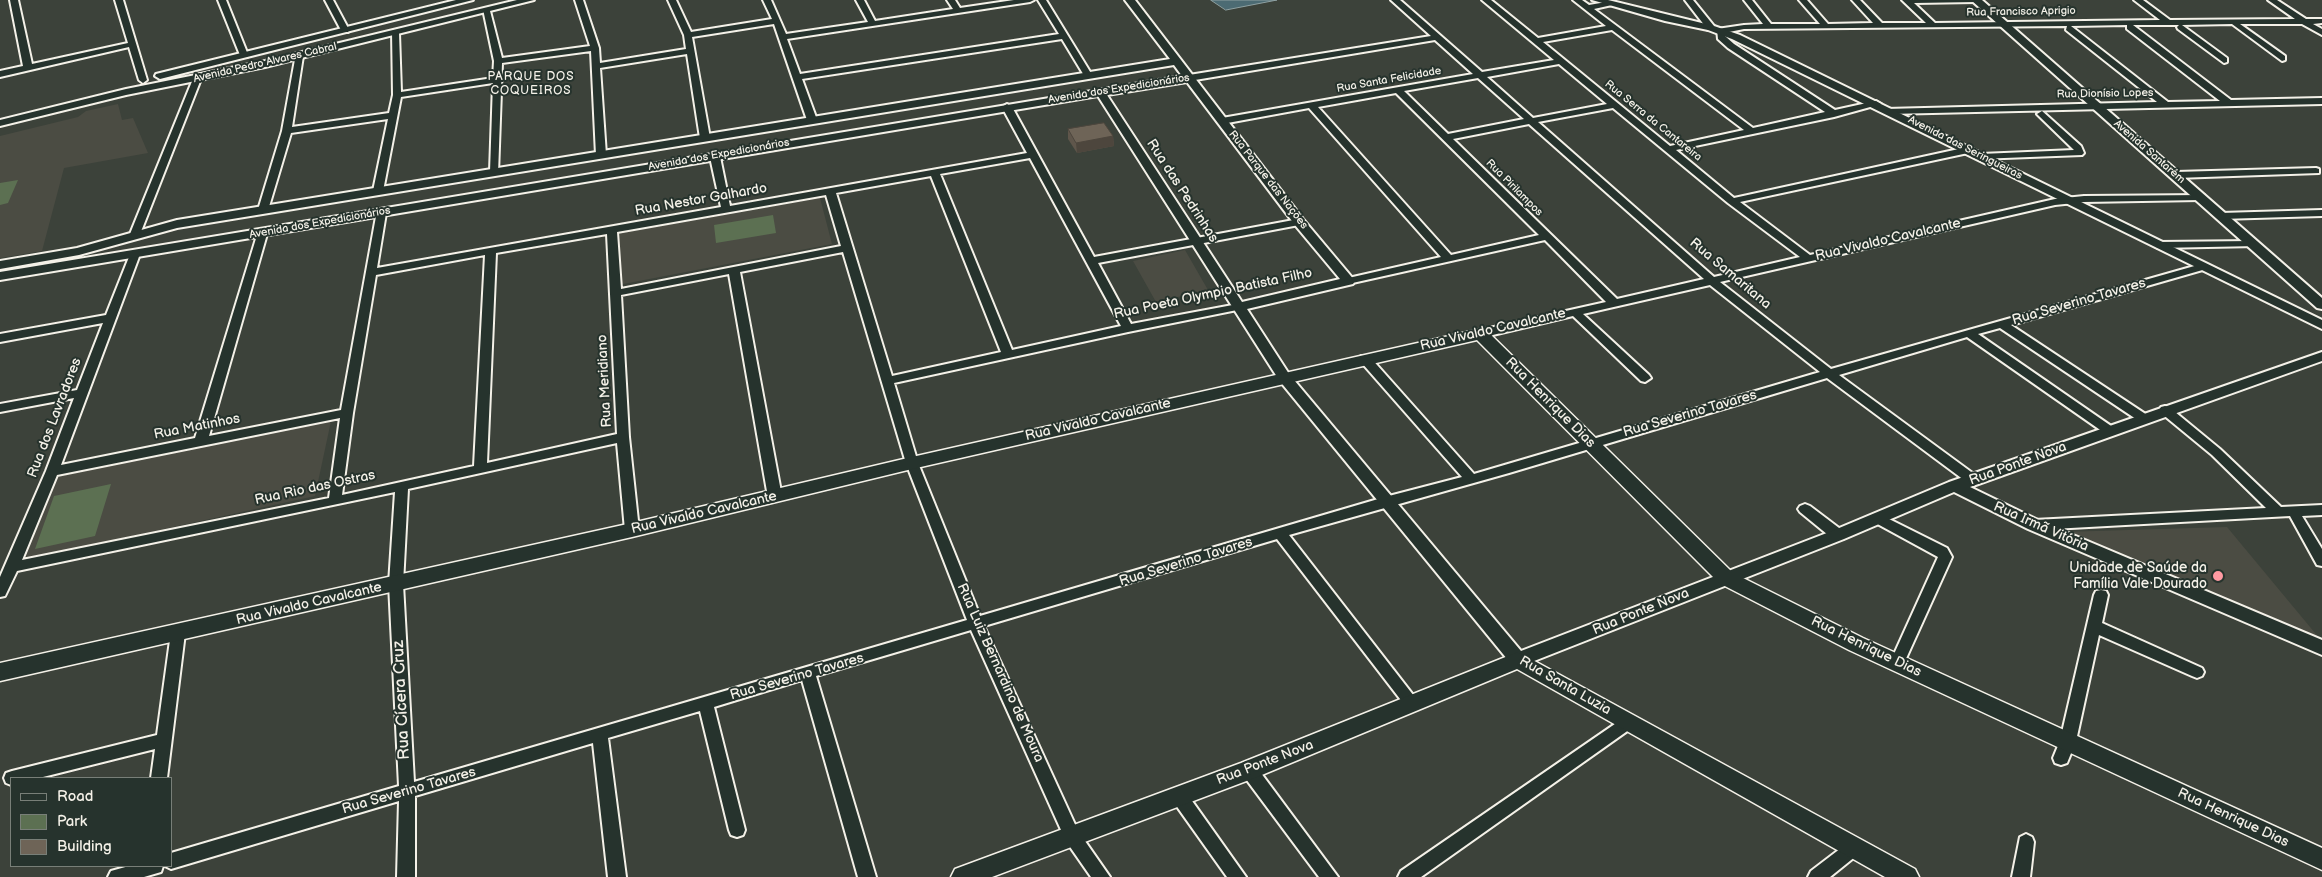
<!DOCTYPE html>
<html>
<head>
<meta charset="utf-8">
<style>
	body { margin:0 }
	#map { position:relative; width:2322px; height:877px; overflow:hidden; background:#3c423a; font-family:"Balsamiq Sans",sans-serif }
	canvas { display:block }
	.legend { position:absolute; left:10px; top:777px; width:162px; height:90px; box-sizing:border-box; background:#26332d; border:1px solid #787f78; margin:0; padding:6px 9px; list-style:none; font-size:15px; color:#f4f1e8 }
	.legend li { display:flex; align-items:center; gap:10px; height:25px }
	.legend b { width:25px; border:1px solid #787f78 }
</style>
</head>
<body>
<div id="map">
<canvas width="2322" height="877"></canvas>
<ul class="legend">
<li><b style="height:6px;background:#26332d"></b>Road</li>
<li><b style="height:14px;background:#5c7052"></b>Park</li>
<li><b style="height:14px;background:#6e6457"></b>Building</li>
</ul>
</div>
<script>
const c = document.querySelector('canvas').getContext('2d');
c.lineJoin = 'round';
function paint(path, color) {
  c.fillStyle = color;
  c.fill(path, 'evenodd');
}
function stroke(path, color, width, dash) {
  c.strokeStyle = color;
  c.lineWidth = width;
  c.lineCap = dash ? 'butt' : 'round';
  c.setLineDash(dash || []);
  c.stroke(path);
}
function label(font, color, halo, rows, align = 'center') {
  c.font = font + ' "Balsamiq Sans",sans-serif';
  c.lineWidth = 4;
  c.setLineDash([]);
  c.textBaseline = 'middle';
  c.strokeStyle = halo;
  c.fillStyle = color;
  for (const [text, x, y, turn = 0] of rows) {
    c.save();
    c.translate(x, y);
    c.rotate((+turn || 0) * Math.PI / 180);
    c.textAlign = isNaN(turn) ? turn : align;
    if (halo) c.strokeText(text, 0, 0);
    c.fillText(text, 0, 0);
    c.restore();
  }
}
const built = new Path2D(`
	M118,104L122,120L133,118L148,153L64,168L42,251L0,258V136L78,117L86,111Z
	M820,198L832,244L618,285L616,234Z
	M1185,250L1208,290L1156,302L1133,261Z
	M331,421L315,496L22,560L56,477Z
	M2227,527L2320,639L2062,532Z`);
const green = new Path2D(`
	M18,180L8,203L0,205V183Z
	M773,215L776,233L716,243L714,225Z
	M111,484L95,536L35,549L54,496Z`);
const water = new Path2D(`
	M1211,0H1277L1226,10Z`);
const minor = new Path2D(`
	M10,0H18L32,64L128,43L115,0H123L147,80L143,83L139,80L129,47L0,77V71L23,66Z
	M218,0H226L248,55L247,57L240,55Z
	M325,0H333L349,30L348,32H342Z
	M575,0H583L599,48L600,63L686,49L684,35L668,0H676L691,32L772,19L763,0H771L786,34L868,22L856,0H864L875,21L953,9L947,0H955L960,8L1014,0H1034L1030,2L787,39L800,74L1059,34L1038,0H1046L1092,75L1085,77L1062,39L802,79L817,120L812,123L807,120L774,24L692,37L710,138L708,140H702L700,138L687,54L600,68L606,155L601,158L596,155L591,51L502,63L498,174L495,175L490,172L493,83L401,97L383,191L378,194L373,191L388,119L291,133L268,210L263,213L258,210L282,131L296,54L303,56L292,127L389,113L393,95L392,31L399,33L401,92L493,78L494,61L483,9L490,11L502,58L590,46Z
	M1391,0H1400L1482,72L1554,60L1482,0H1491L1538,38L1606,26L1573,0H1582L1589,5L1612,1V5L1594,9L1753,128L1825,112L1728,48L1718,39L1717,29L1744,25L1763,24L1744,0H1752L1771,24H1820L1799,0H1807L1828,24L1873,23L1852,0H1860L1882,23H1926L1902,0H1980L1976,2L1914,3L1935,23L2160,20L2134,0H2143L2170,20L2295,19L2268,0H2277L2306,19H2322V23L2313,24L2322,29V35L2302,24H2240L2285,56V60L2282,61L2232,24L2182,25L2227,58V62L2224,63L2178,29L2177,27L2179,25H2133L2231,100L2322,98V104L1889,114L1886,113V109L2157,102L2066,30L2067,26L1744,29L1724,33L1725,36L1734,44L1835,110L1876,101L1881,104L1834,117L1676,150L1734,198L1968,147L1973,150L1968,153L1740,202L1810,255L2055,199L2084,196L2204,195V199L2200,200L2084,202L2055,205L1720,282L1831,369L2198,265H2206L2207,267L2206,269L2011,325L2147,415L2149,418L2147,421H2139L2000,328L1978,334L2114,428L2116,431L2114,434H2106L1967,337L1839,375L1978,477L1979,480L1978,483H1968L1827,378L1509,473L1289,535L1417,700L1420,704L1417,708L1412,710L1407,708L1277,539L984,626L1078,831L1110,877H1091L1066,841L971,630L816,676L876,877H858L802,680L714,707L745,830L743,835L737,837L731,835L729,830L700,711L608,738L626,877H608L593,743L415,796V877H397L399,801L171,869L165,866H171V853L399,786L389,584L395,492L17,571L5,596L0,597V577L46,471L74,398L0,412V404L77,390L103,323L0,342V334L106,315L131,252L135,251L140,254L61,465L195,438L258,232H266L267,234L209,436L341,410L377,211L381,210L386,213L377,268L721,207L710,157L715,154L720,157L730,206L1027,153L1002,107L1007,104L1012,107L1094,257L1299,219L1304,222L1299,225L1098,263L1131,324L1238,304L1244,307L1242,309L1128,332L894,383L918,463L980,616L1385,497L1462,477L1361,362L1359,359L1361,356H1369L1474,474L1820,372L1710,285L1583,314L1649,375L1651,378L1645,382L1641,381L1573,316L1480,338L1476,337L1474,334L1476,331L1606,302L1545,240L1348,284L1344,283L1343,281L1344,279L1441,257L1309,108L1222,124L1217,121L1222,118L1473,74L1435,40L1189,81L1185,78L1189,75L1431,36ZM2127,25V29L2220,101L2168,102L2071,26ZM1612,30L1744,130L1670,146L1543,42ZM1559,64L1607,104L1533,118L1487,77ZM1478,78L1524,119L1448,134L1404,91ZM1396,93L1539,235L1451,255L1318,107ZM1613,108L1728,203L1800,257L1714,277L1538,122ZM1529,124L1704,279L1617,299L1453,139ZM1030,158L1121,326L1012,350L940,174ZM931,176L1001,352L892,376L836,193ZM826,195L841,246L621,289L617,232ZM607,234L617,434L487,463L496,253ZM843,252L906,463L967,620L414,782L403,584L408,489L617,443L625,530L627,533H637L639,530L629,437L621,295L729,274L768,497L770,500H780L782,497L740,272ZM485,255L474,466L342,495L353,413L376,275ZM340,418L329,498L22,560L57,475Z
	M1685,0H1693L1714,26V30H1708Z
	M197,76L201,79L140,234L139,236H131L130,234L193,79Z
	M2042,111L2081,146L2084,153L2082,155L1978,159L1976,157L1981,154L2074,150L2039,116L2037,114Z
	M2316,168L2319,169V173L2176,178L2171,175L2176,172Z
	M2322,210V216L2221,219L2216,216L2221,213Z
	M2253,241L2257,242V246L2158,248L2153,245L2158,242Z
	M2165,406L2169,407L2220,449L2281,507L2322,505V515L2302,516L2322,549V566L2317,565L2290,516L2034,530L2029,528L2027,525L2029,522L2034,520L2266,508L2212,455L2161,413L2159,410L2161,407Z
	M1805,504L1810,506L1843,531L1845,535L1843,539H1833L1800,512L1798,509L1800,506Z
	M1877,513L1947,548L1952,557L1904,663L1902,667L1897,669L1892,667L1890,663L1938,557L1872,521L1870,518L1872,515Z
	M2101,590L2106,591L2108,595L2102,623L2202,668L2204,672L2202,676L2197,678L2192,676L2099,635L2076,741L2067,763L2061,765L2055,763L2053,758L2060,741L2094,595L2096,591Z
	M178,627L183,629L185,633L167,778H151L155,749L39,778H11V785L6,783L4,778L6,773L12,771L157,735L171,633L173,629Z
	M1628,715L1633,717L1636,722L1633,727L1421,877H1398L1401,871Z
	M1249,763L1255,765L1338,877H1319L1243,775L1241,770L1243,765Z
	M1179,789L1185,791L1246,877H1227L1173,801L1171,796L1173,791Z
	M2026,834L2032,837L2034,842L2030,877H2012L2020,837Z
	M1855,839L1861,842L1863,847L1861,852L1830,877H1808L1811,871L1849,842Z
	M129,866H163L161,872L144,877H108L111,871Z`);
const tertiary = new Path2D(`
	M456,0H473L160,79L155,76L156,74Z
	M517,0H534L265,67L126,95L0,126V120L126,89L265,61Z
	M1125,0H1135L1303,219L1355,281L1353,284L1247,309L1289,374L1521,651L1832,531L1949,482L2322,352V361L1970,487L2040,521L2322,640V655L2028,529L1954,492L1844,539L1524,665L1518,667L1512,665L1279,380L1098,96L0,280V272L1182,76L1174,65L177,228L79,255L0,269V261L77,248L177,220L1170,59ZM1187,82L1295,225L1340,279L1242,302L1107,95Z
	M1592,0H1608L1714,26L1740,35L2322,320V329L1732,39L1708,30L1665,21Z
	M1971,0H1982L2322,298V309L2317,308Z`);
const secondary = new Path2D(`
	M1480,329L1486,330L1733,573L1863,638L2322,848V870L1849,650L1719,583L1477,340L912,469L632,537L0,681V663L632,523L912,457Z
	M1518,652L1915,869L1919,877H1885L1517,669L1257,777L992,877H951L955,869L1241,763Z`);
const wall = new Path2D(`
	M1068,129L1113,136L1114,146L1077,153L1068,139Z`);
const shadedWall = new Path2D(`
	M1113,136L1114,146L1077,153L1076,143Z`);
const building = new Path2D(`
	M1104,123L1113,136L1076,143L1068,129Z`);
const markers = [
	[2218,576,6,"#ff9aa2"]
];
const farStreetnames = [
	["Rua Francisco Aprigio",2021,12,-1],
	["Avenida Pedro Alvares Cabral",265,63,-13],
	["Rua Santa Felicidade",1389,80,-10],
	["Avenida dos Expedicionários",1119,89,-9],
	["Rua Dionísio Lopes",2105,94,-1],
	["Rua Serra da Cantareira",1653,121,39],
	["Avenida das Seringueiras",1965,148,27],
	["Avenida Santarém",2149,152,41],
	["Avenida dos Expedicionários",719,155,-10],
	["Rua Parque das Nações",1268,180,52],
	["Rua Pirilampos",1514,188,45],
	["Avenida dos Expedicionários",320,223,-10]
];
const farNeighbourhoodnames = [
	["PARQUE DOS",531,77],
	["COQUEIROS",531,91]
];
const streetNames = [
	["Rua das Pedrinhas",1182,191,57],
	["Rua Nestor Galhardo",701,200,-10],
	["Rua Vivaldo Cavalcante",1888,240,-13],
	["Rua Samaritana",1730,274,40],
	["Rua Poeta Olympio Batista Filho",1213,294,-12],
	["Rua Severino Tavares",2079,302,-16],
	["Rua Vivaldo Cavalcante",1493,330,-13],
	["Rua Meridiano",605,381,-93],
	["Rua Henrique Dias",1550,403,45],
	["Rua Severino Tavares",1690,414,-16],
	["Rua dos Lavradores",55,418,-69],
	["Rua Vivaldo Cavalcante",1098,420,-13],
	["Rua Matinhos",197,427,-11],
	["Rua Ponte Nova",2018,464,-20],
	["Rua Rio das Ostras",315,488,-12],
	["Rua Vivaldo Cavalcante",704,513,-13],
	["Rua Irmã Vitória",2041,527,24],
	["Rua Severino Tavares",1186,562,-17],
	["Rua Vivaldo Cavalcante",309,604,-13],
	["Rua Ponte Nova",1641,612,-22],
	["Rua Henrique Dias",1866,647,26],
	["Rua Luiz Bernardino de Moura",1000,673,66],
	["Rua Severino Tavares",797,677,-16],
	["Rua Santa Luzia",1565,686,30],
	["Rua Ponte Nova",1265,763,-21],
	["Rua Severino Tavares",409,791,-16],
	["Rua Henrique Dias",2233,818,25]
];
const poiNames = [
	["Unidade de Saúde da",2207,568],
	["Família Vale Dourado",2207,584]
];
const nearStreetnames = [
	["Rua Cícera Cruz",402,700,-93]
];
paint(built, '#4b4c43');
paint(green, '#5c7052');
paint(water, '#4c6b73');
stroke(water, '#8fa1a2', 1);
stroke(minor, '#f4f1e8', 4);
stroke(tertiary, '#f4f1e8', 4);
stroke(secondary, '#f4f1e8', 3);
paint(minor, '#26332d');
paint(tertiary, '#26332d');
paint(secondary, '#26332d');
paint(wall, '#5f564b');
paint(shadedWall, '#4d463d');
paint(building, '#6e6457');
stroke(building, '#4d463d', 1);
for (const [x, y, r, color] of markers) {
  const dot = new Path2D();
  dot.arc(x, y, r, 0, 2 * Math.PI);
  c.fillStyle = color;
  c.fill(dot);
  stroke(dot, '#26332d', 2);
}
label('11px', '#f4f1e8', '#26332d', farStreetnames);
c.letterSpacing = '1px';
label('12px', '#f4f1e8', '#26332d', farNeighbourhoodnames);
c.letterSpacing = '0px';
label('14px', '#f4f1e8', '#26332d', streetNames);
label('14px', '#f4f1e8', '#26332d', poiNames, 'right');
label('16px', '#f4f1e8', '#26332d', nearStreetnames);
</script>
</body>
</html>
